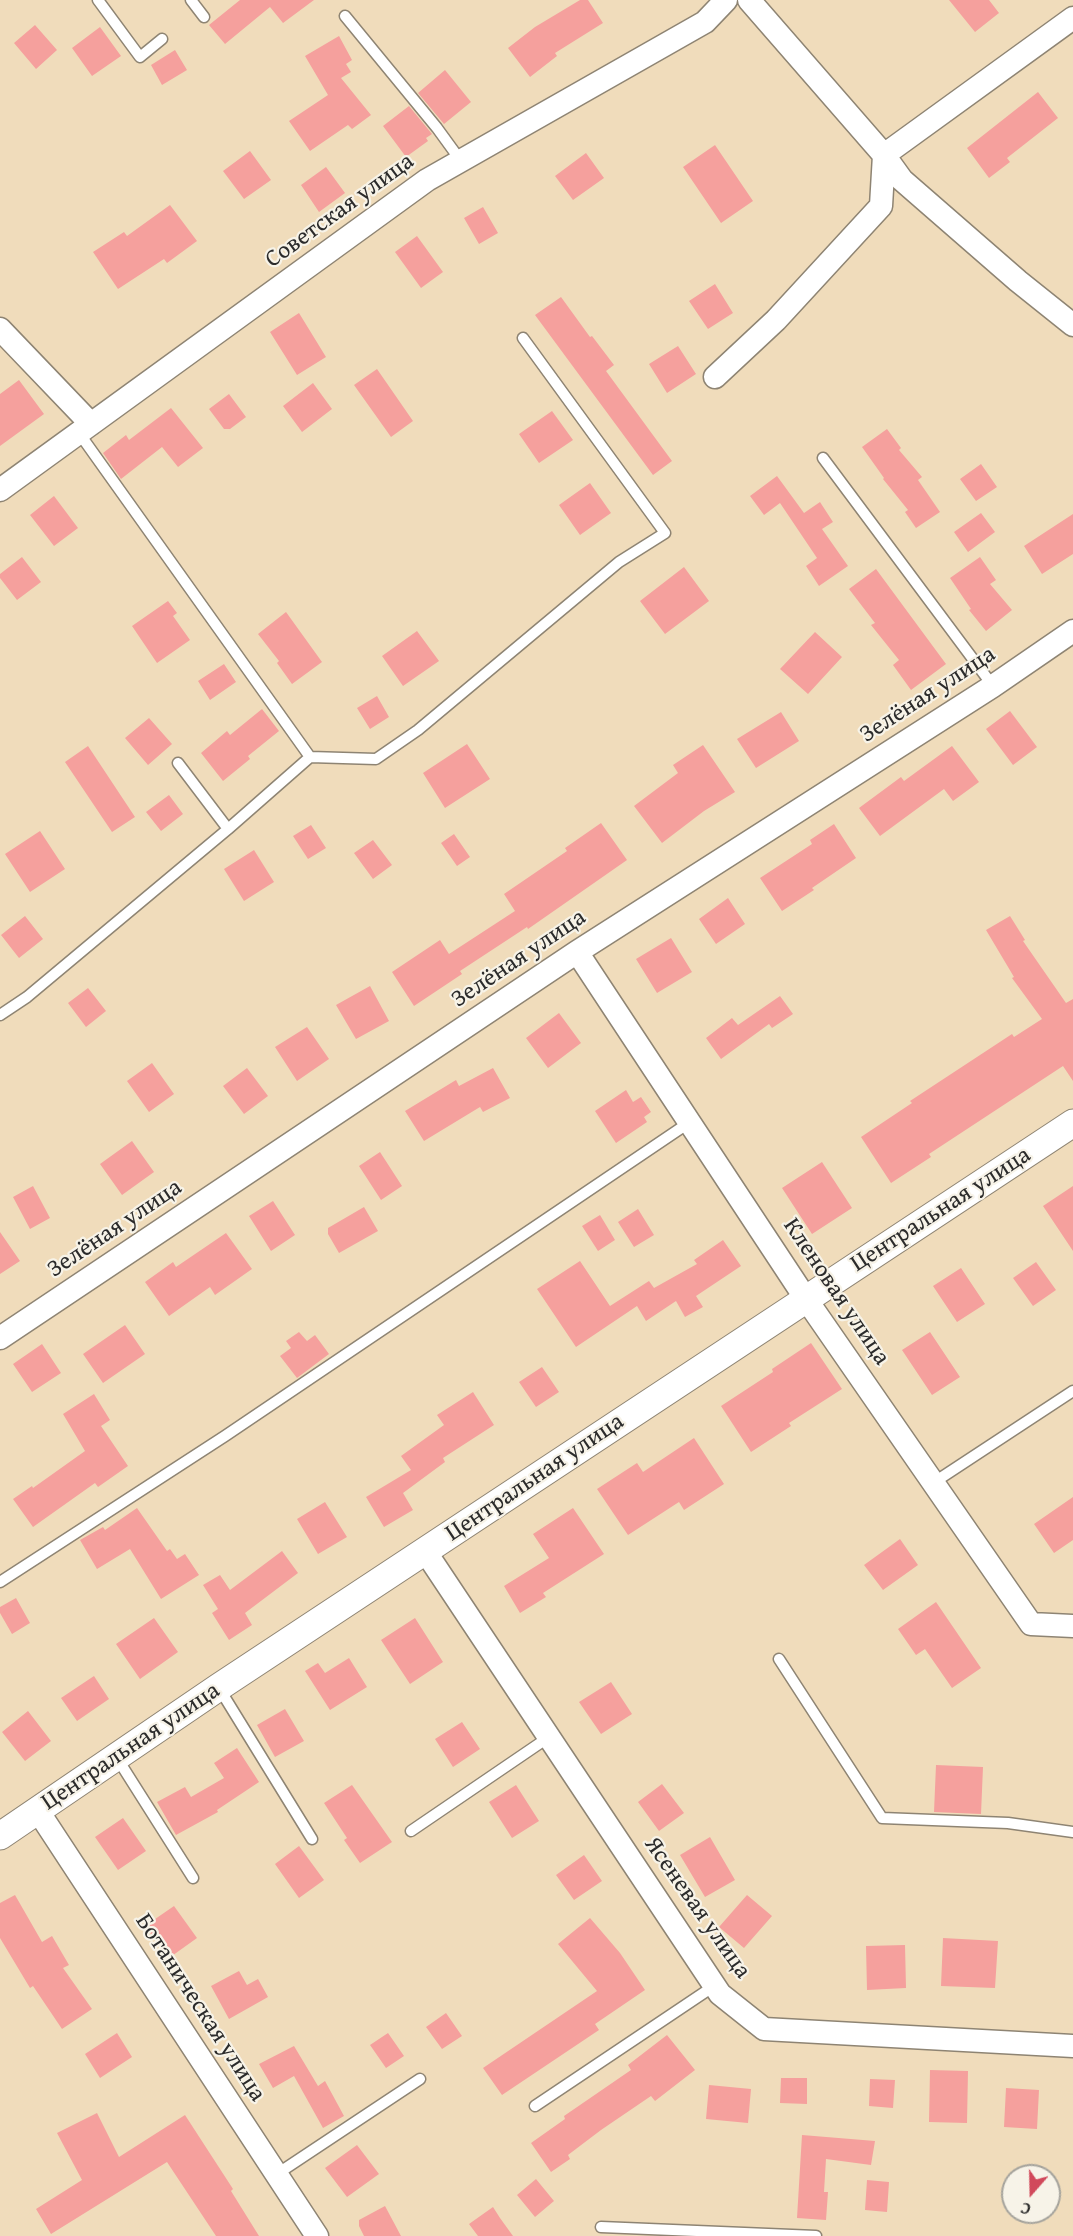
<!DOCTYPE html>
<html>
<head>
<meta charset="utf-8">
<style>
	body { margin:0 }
	#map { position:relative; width:1073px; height:2236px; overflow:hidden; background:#f0dcbb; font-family:"Gentium Book Plus",serif }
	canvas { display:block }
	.north { position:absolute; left:1001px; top:2164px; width:60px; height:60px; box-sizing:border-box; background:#f7f3e8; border:2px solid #a5a39c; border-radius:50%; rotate:200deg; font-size:16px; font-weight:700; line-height:24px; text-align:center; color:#2b2b2b }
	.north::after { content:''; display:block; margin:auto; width:21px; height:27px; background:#d1495b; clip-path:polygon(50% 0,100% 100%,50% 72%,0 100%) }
</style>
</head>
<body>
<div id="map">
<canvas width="1073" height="2236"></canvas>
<div class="north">С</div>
</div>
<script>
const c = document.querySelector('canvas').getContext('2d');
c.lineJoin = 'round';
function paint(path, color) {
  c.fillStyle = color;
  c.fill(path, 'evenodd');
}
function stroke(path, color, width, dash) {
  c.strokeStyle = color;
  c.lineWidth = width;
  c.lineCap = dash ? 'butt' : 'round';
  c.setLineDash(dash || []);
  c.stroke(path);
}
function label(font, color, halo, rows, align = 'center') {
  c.font = font + ' "Gentium Book Plus",serif';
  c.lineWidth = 4.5;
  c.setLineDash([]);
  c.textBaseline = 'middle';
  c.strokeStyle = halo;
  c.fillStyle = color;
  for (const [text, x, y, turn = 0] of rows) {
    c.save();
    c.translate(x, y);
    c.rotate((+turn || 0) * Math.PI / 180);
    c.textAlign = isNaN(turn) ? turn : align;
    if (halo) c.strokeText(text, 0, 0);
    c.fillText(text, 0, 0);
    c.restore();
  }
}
const building = new Path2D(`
	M240,0H314L283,23L270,7L225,44L209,25Z
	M580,0H588L603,23L555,53L557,56L530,77L508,48L535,27Z
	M949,0H989L999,13L975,32Z
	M35,25L57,50L36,69L14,43Z
	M100,27L121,56L92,76L72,48Z
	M339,36L352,60L346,64L351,72L341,78L371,115L352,129L348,125L310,151L289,121L328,95L305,56Z
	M175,50L187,70L162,85L151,65Z
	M445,70L471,102L444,124L418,93Z
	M1038,92L1058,118L1007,158L1010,162L989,178L967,148Z
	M409,106L432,134L426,138L428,141L406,157L383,126Z
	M715,145L753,201L721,223L683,167Z
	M250,151L271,180L244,199L223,171Z
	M586,153L604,178L573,200L555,176Z
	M326,167L345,193L319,212L301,185Z
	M170,205L197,241L167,263L164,259L118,289L93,252L124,232L127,236Z
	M483,207L498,233L479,244L464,218Z
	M417,236L443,272L421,288L395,252Z
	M715,284L733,313L708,329L689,301Z
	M561,297L590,337L592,336L614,365L606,371L672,461L653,475L535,315Z
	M299,313L326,357L297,375L270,332Z
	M678,346L696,374L667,393L649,364Z
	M377,369L413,421L391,437L354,385Z
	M19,380L44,414L0,446V394Z
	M313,383L332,409L302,432L283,406Z
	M229,394L246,417L230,429H224L209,409Z
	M171,408L203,448L178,467L162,447L121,479L103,453L126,435L129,440Z
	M552,411L573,440L539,463L519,434Z
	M887,429L901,448L899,450L922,477L918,480L940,512L916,528L905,512L908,510L883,479L884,478L862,447Z
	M981,464L997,487L976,501L960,479Z
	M777,476L804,513L820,502L833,522L822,529L848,566L819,586L806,566L817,558L780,503L764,515L750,496Z
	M590,483L611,513L580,535L559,505Z
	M54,496L78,528L54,546L30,515Z
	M981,513L995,532L968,552L954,532Z
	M1073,514V554L1042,574L1024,546Z
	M22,557L41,582L17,600L0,578V574Z
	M980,557L996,580L990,584L1012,610L986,631L969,610L971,609L950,578Z
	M684,567L709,601L665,634L640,601Z
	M876,569L946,664L911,690L893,665L899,660L871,625L875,623L849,589Z
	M168,601L177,613L173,616L190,640L157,663L132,626Z
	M286,612L322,662L292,684L277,663L279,661L258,634Z
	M417,631L439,661L403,686L382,656Z
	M815,632L842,657L808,694L780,669Z
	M224,664L236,682L210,700L198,681Z
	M377,696L389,717L370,729L357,708Z
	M262,709L279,731L248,756L250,759L223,781L201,753L227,731L230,735Z
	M1010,711L1037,747L1013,765L986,729Z
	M781,712L799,741L756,768L737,739Z
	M149,718L172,744L148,765L125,738Z
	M467,744L490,779L445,808L423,773Z
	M703,745L735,792L704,811L662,843L634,806L678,773L673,765Z
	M88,746L135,817L112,832L65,762Z
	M952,746L979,782L953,801L944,789L880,836L859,808L901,777L904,781Z
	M169,795L183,814L161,831L146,812Z
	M601,823L627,860L528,929L527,927L460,971L462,974L414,1006L392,972L440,940L449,954L515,911L504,894L567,851L565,848Z
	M834,824L856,858L812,888L814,890L782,911L760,878L812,844L810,840Z
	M311,825L326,848L308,859L293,836Z
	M40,831L65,869L30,892L5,854Z
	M454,834L470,857L457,866L441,843Z
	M373,840L392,865L373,879L354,853Z
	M254,850L274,882L244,901L224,869Z
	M728,898L745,924L716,944L699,919Z
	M25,916L43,939L19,958L1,935Z
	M1010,916L1025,940L1023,941L1066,1003L1073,999V1081L1063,1066L929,1154L931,1157L891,1183L861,1137L912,1103L910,1101L1012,1034L1014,1037L1042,1019L1012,978L1014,977L986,930Z
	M671,938L692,972L657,993L636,959Z
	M370,986L389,1021L356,1039L336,1005Z
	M88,988L106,1011L86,1027L68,1003Z
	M780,996L793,1014L772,1028L769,1024L721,1059L706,1038L732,1018L738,1025Z
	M559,1013L581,1043L548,1068L526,1038Z
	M307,1027L329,1059L297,1081L275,1047Z
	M152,1063L174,1094L149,1112L127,1081Z
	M247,1068L268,1096L244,1114L223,1086Z
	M493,1068L510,1098L483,1112L480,1107L424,1141L405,1111L456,1080L459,1086Z
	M626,1090L633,1102L641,1097L651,1112L644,1117L647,1122L616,1143L595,1111Z
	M132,1141L154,1172L122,1195L100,1164Z
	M380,1152L402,1186L381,1200L359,1166Z
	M822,1162L852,1208L812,1234L782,1188Z
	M33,1186L50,1218L30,1229L13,1197Z
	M1073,1186V1251L1043,1206Z
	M273,1201L295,1235L271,1251L249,1216Z
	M364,1207L378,1231L339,1253L328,1234V1228Z
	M638,1209L654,1235L634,1247L618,1222Z
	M600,1215L615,1240L598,1251L582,1226Z
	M0,1232L20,1261L0,1274Z
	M226,1233L252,1269L215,1295L210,1287L169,1316L145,1282L173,1262L176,1267Z
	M723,1240L741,1266L696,1296L703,1307L685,1317L676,1301L646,1321L637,1306L576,1347L537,1289L580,1261L610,1306L649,1281L654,1288L697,1264L694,1260Z
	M1036,1262L1056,1290L1033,1306L1013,1278Z
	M961,1268L985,1304L957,1322L933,1286Z
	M125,1325L145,1354L103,1383L83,1354Z
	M299,1332L307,1341L315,1335L329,1354L297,1378L280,1356L291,1348L286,1341Z
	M930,1332L960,1377L932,1395L902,1350Z
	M811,1343L842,1389L789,1423L791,1426L751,1452L721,1406L773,1372L772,1369Z
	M42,1344L61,1373L32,1392L13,1364Z
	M542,1367L559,1392L536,1407L519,1382Z
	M473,1392L494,1425L443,1458L445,1462L403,1493L413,1510L384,1527L366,1497L411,1470L401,1456L444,1425L437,1415Z
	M94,1394L110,1420L101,1426L128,1466L98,1487L95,1483L33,1527L13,1499L32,1486L33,1488L85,1451L63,1414Z
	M694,1438L724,1484L684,1510L679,1502L628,1535L597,1489L637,1463L643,1472Z
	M1073,1497V1540L1054,1553L1034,1524Z
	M325,1502L347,1537L318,1554L297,1519Z
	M137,1508L167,1551L170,1549L177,1559L185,1554L199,1575L161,1599L130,1549L97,1569L80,1540L103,1527L105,1530Z
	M573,1508L604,1554L543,1593L546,1597L520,1613L504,1586L549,1558L533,1534Z
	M900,1539L918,1565L883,1590L864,1565Z
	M282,1551L298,1573L245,1613L252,1625L229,1640L212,1613L218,1609L203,1585L220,1575L230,1590Z
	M16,1598L30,1623L12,1634L0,1613V1607Z
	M936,1602L981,1668L952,1688L925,1649L916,1655L898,1629Z
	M154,1618L178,1652L140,1679L116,1644Z
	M415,1618L443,1662L410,1684L381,1640Z
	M349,1658L367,1687L330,1710L305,1671L318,1663L325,1673Z
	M94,1676L109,1699L77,1721L61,1698Z
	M611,1682L632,1714L601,1734L579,1702Z
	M285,1709L304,1741L275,1757L257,1725Z
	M28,1711L51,1741L25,1761L2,1732Z
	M462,1722L480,1749L453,1767L435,1739Z
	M237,1748L259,1782L217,1810L218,1812L176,1835L157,1802L185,1787L191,1797L224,1778L214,1763Z
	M936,1765L983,1767L981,1814L934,1812Z
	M662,1784L684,1813L659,1831L638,1802Z
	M352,1785L392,1842L360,1863L344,1840L347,1838L324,1803Z
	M516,1785L539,1821L512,1838L489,1802Z
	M123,1818L146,1851L118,1870L95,1837Z
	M710,1837L735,1880L705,1897L680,1855Z
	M299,1846L324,1880L299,1898L275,1864Z
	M584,1855L602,1881L574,1900L556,1875Z
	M15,1895L42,1942L52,1936L69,1965L63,1968L92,2009L62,2029L33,1986L30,1988L0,1938V1903Z
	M747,1895L772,1916L744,1948L719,1927Z
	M174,1906L197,1938L169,1958L145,1926Z
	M590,1918L620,1953L645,1990L595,2024L599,2030L502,2095L483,2068L597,1991L558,1944Z
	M943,1938L998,1941L995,1988L941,1986Z
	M905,1945L906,1988L867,1990L866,1946Z
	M239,1971L247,1985L258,1979L268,1997L229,2019L211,1986Z
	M446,2013L462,2036L442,2049L426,2027Z
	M117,2033L132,2057L100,2078L85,2054Z
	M388,2033L404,2056L386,2068L370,2045Z
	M667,2035L695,2070L655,2101L651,2096L601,2130L568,2155L570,2159L551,2172L531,2143L565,2119L564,2116L631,2070L628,2065Z
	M294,2046L318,2086L325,2081L344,2116L323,2128L294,2076L273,2088L259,2064Z
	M930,2070L968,2071L967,2123L929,2122Z
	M781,2078H807V2104L780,2103Z
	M870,2079L895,2080L893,2108L869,2106Z
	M709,2085L751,2089L748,2123L706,2119Z
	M1006,2088L1039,2090L1037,2129L1004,2127Z
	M97,2113L119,2157L185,2115L233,2189L231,2191L259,2236H216L167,2162L51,2234L36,2209L82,2180L57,2133Z
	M802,2135L875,2141L871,2165L826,2159L824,2192H828L826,2220L797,2218Z
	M357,2145L379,2174L347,2197L325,2168Z
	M536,2179L554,2201L535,2217L517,2195Z
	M867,2180L889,2182L887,2212L865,2210Z
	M385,2206L401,2236H364L359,2226V2220Z
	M493,2207L500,2218L513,2236H478L469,2224Z`);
const service = new Path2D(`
	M98,0L140,57L162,39
	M191,0L204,17
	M345,16L437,128L461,161
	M79,433L310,757
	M823,458L993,686
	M178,763L228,829
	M0,1015L27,997L228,829L310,757L376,759L418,730L619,562L665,533L523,338
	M933,1483L1073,1391
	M0,1582L225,1436L690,1122
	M779,1659L882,1818L1008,1823L1073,1832
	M219,1688L312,1839
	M117,1758L193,1878
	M411,1831L549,1737
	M535,2106L714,1986
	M277,2174L420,2079
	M601,2227L816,2236`);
const minor = new Path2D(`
	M749,0L884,155L902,180L1018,281L1073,325
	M884,155L1073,18
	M0,329L91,424
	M715,377L776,320L881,206L884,155
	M0,490L427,180L705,22L726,0
	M577,952L806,1299L1031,1624L1073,1626
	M0,1338L577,952L993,686L1073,631
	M425,1551L720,1994L764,2029L1073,2046
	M38,1811L317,2236`);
const tertiary = new Path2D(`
	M0,1836L219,1687L1073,1123`);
const streetNames = [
	["Советская улица",340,211,-36],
	["Зелёная улица",928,695,-33],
	["Зелёная улица",519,959,-34],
	["Центральная улица",941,1210,-33],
	["Зелёная улица",115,1229,-34],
	["Кленовая улица",836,1292,56],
	["Центральная улица",535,1478,-34],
	["Центральная улица",131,1747,-34],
	["Ясеневая улица",697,1908,55],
	["Ботаническая улица",200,2008,57]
];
paint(building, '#f5a09d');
stroke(service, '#8e8473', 13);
stroke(minor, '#8e8473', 25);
stroke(tertiary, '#8e8473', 29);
stroke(service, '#fff', 10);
stroke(minor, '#fff', 22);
stroke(tertiary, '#fff', 27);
label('24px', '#2b2b2b', '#f7f3e8', streetNames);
</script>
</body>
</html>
